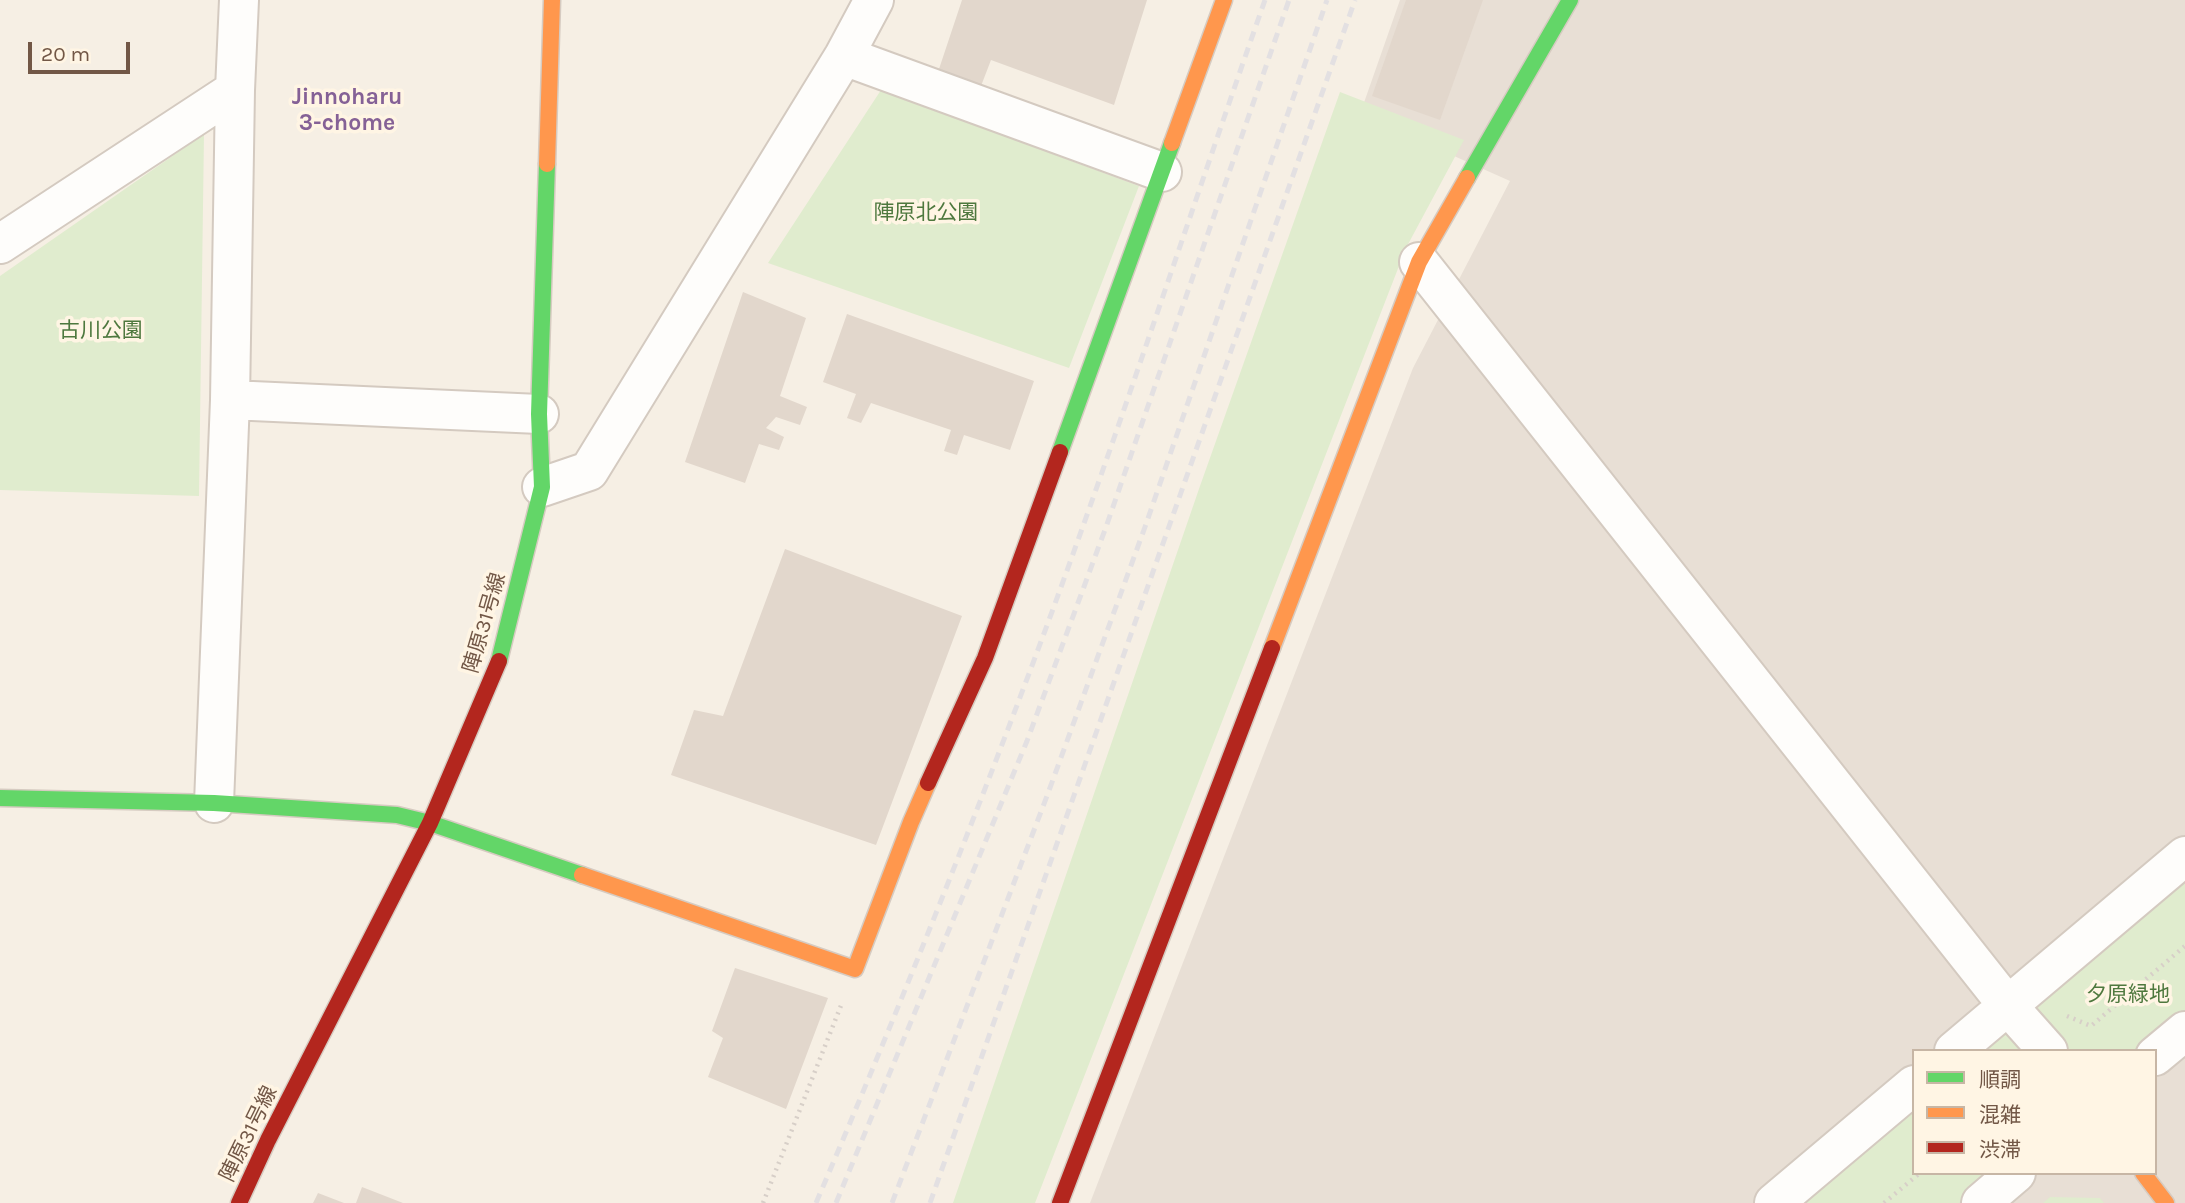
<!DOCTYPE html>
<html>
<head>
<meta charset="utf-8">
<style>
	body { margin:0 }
	#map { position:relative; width:2185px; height:1203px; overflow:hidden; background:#f6efe4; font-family:Karla,"Noto Sans JP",sans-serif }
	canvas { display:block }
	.legend { position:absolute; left:1912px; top:1049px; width:245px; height:126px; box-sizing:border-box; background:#fff5e4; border:2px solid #c7b6a5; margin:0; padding:9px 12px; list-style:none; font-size:21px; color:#725746 }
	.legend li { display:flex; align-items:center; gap:14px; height:35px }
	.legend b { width:35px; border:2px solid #c7b6a5 }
	.scale { position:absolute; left:28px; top:42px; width:102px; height:32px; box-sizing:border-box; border:4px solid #725746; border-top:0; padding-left:9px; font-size:21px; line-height:24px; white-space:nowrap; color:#725746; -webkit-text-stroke:5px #fff5e4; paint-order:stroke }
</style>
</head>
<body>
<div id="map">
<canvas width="2185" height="1203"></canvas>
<ul class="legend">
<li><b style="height:9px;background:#63d668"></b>順調</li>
<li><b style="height:9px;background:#ff974d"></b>混雑</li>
<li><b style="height:9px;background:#b3261e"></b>渋滞</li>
</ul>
<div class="scale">20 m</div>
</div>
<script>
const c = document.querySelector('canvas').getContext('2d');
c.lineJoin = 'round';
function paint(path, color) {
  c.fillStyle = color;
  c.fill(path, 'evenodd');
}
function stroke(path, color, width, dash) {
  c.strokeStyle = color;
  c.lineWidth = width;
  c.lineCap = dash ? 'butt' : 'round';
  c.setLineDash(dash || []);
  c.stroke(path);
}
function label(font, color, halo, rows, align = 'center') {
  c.font = font + ' Karla,"Noto Sans JP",sans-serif';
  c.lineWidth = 7;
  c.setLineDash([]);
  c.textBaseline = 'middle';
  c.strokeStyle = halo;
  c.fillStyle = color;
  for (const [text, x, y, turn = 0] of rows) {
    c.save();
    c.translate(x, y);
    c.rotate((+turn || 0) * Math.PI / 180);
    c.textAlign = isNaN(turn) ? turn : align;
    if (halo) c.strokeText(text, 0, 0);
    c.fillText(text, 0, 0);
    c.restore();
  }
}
const industrial = new Path2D(`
	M1400,0H2185V1203H1090L1413,368L1510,181L1360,114ZM1914,1051H2155V1173H1914Z`);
const green = new Path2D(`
	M881,90L1139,186L1069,368L768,263Z
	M1340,92L1464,140L1406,248L1035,1203H953L1200,486Z
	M204,134L199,496L0,490V276Z
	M2185,881V1012L2139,1051H1984Z
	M1914,1110V1173H1994L1959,1203H1803Z
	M2050,1197L2100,1198L2104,1203H2043Z`);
const building = new Path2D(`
	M962,0H1147L1114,105L991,60L981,86L939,69Z
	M1406,0H1483L1440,120L1372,96Z
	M743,292L806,318L780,396L807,407L800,425L776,417L766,428L784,437L779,450L759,444L745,483L685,462Z
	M847,314L1034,381L1010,450L964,435L957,455L944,451L951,430L871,403L861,423L847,418L856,394L823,382Z
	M785,549L962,616L876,845L671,775L694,710L723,716Z
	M735,968L828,998L786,1109L708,1077L723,1038L712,1031Z
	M362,1187L403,1203H356Z
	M318,1193L344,1203H313Z`);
const path = new Path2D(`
	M2067,1016L2091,1026L2185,946
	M763,1203L842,1003
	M1884,1203L1920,1173`);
const street = new Path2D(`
	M844,56L1162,172
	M0,244L235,90
	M1419,262L2008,1006L2048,1051
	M230,400L539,414
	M542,487L589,471L844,56L874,0
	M214,803L230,400L235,90L239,0
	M1954,1051L2185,856
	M2155,1056L2185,1031
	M1774,1203L1914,1085
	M1981,1203L2016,1173`);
const fast = new Path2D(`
	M1467,178L1570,0
	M1060,452L1172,143
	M499,661L542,487L539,414L547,164
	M0,798L214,803L397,815L430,823L582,875`);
const slow = new Path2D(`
	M1172,143L1224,0
	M547,164L552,0
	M1272,648L1419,262L1467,178
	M582,875L855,969L911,822L928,783
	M2143,1173L2166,1203`);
const jam = new Path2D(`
	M928,783L985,658L1060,452
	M239,1203L268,1140L430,823L499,661
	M1060,1203L1272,648`);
const rail = new Path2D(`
	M816,1203C887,1037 955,869 1019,700C1107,469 1183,233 1265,0
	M836,1203L1027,741L1106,527L1289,0
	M892,1203L1047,796L1145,527L1327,0
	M930,1203L1355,0`);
const parkNames = [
	["陣原北公園",926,213],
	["古川公園",101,331],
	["夕原緑地",2128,995]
];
const streetNames = [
	["陣原31号線",485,623,-74],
	["陣原31号線",249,1134,-64]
];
const neighbourhoodNames = [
	["Jinnoharu",347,97],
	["3-chome",347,123]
];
paint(industrial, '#e8dfd5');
paint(green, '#e0ecce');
paint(building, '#e2d7cc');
stroke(street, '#d4cac0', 42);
stroke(fast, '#d6cbc1', 19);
stroke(slow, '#d6cbc1', 19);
stroke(jam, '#d6cbc1', 19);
stroke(path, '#d7cfc8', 4.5, [2, 5]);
stroke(street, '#fefdfb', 38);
stroke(fast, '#63d668', 16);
stroke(slow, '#ff974d', 16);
stroke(jam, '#b3261e', 16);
stroke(rail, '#e3e0e2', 5, [10, 7]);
label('21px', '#4e783e', '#fff5e4', parkNames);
label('21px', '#725746', '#fff5e4', streetNames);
label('bold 23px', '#856196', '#fff5e4', neighbourhoodNames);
</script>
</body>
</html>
